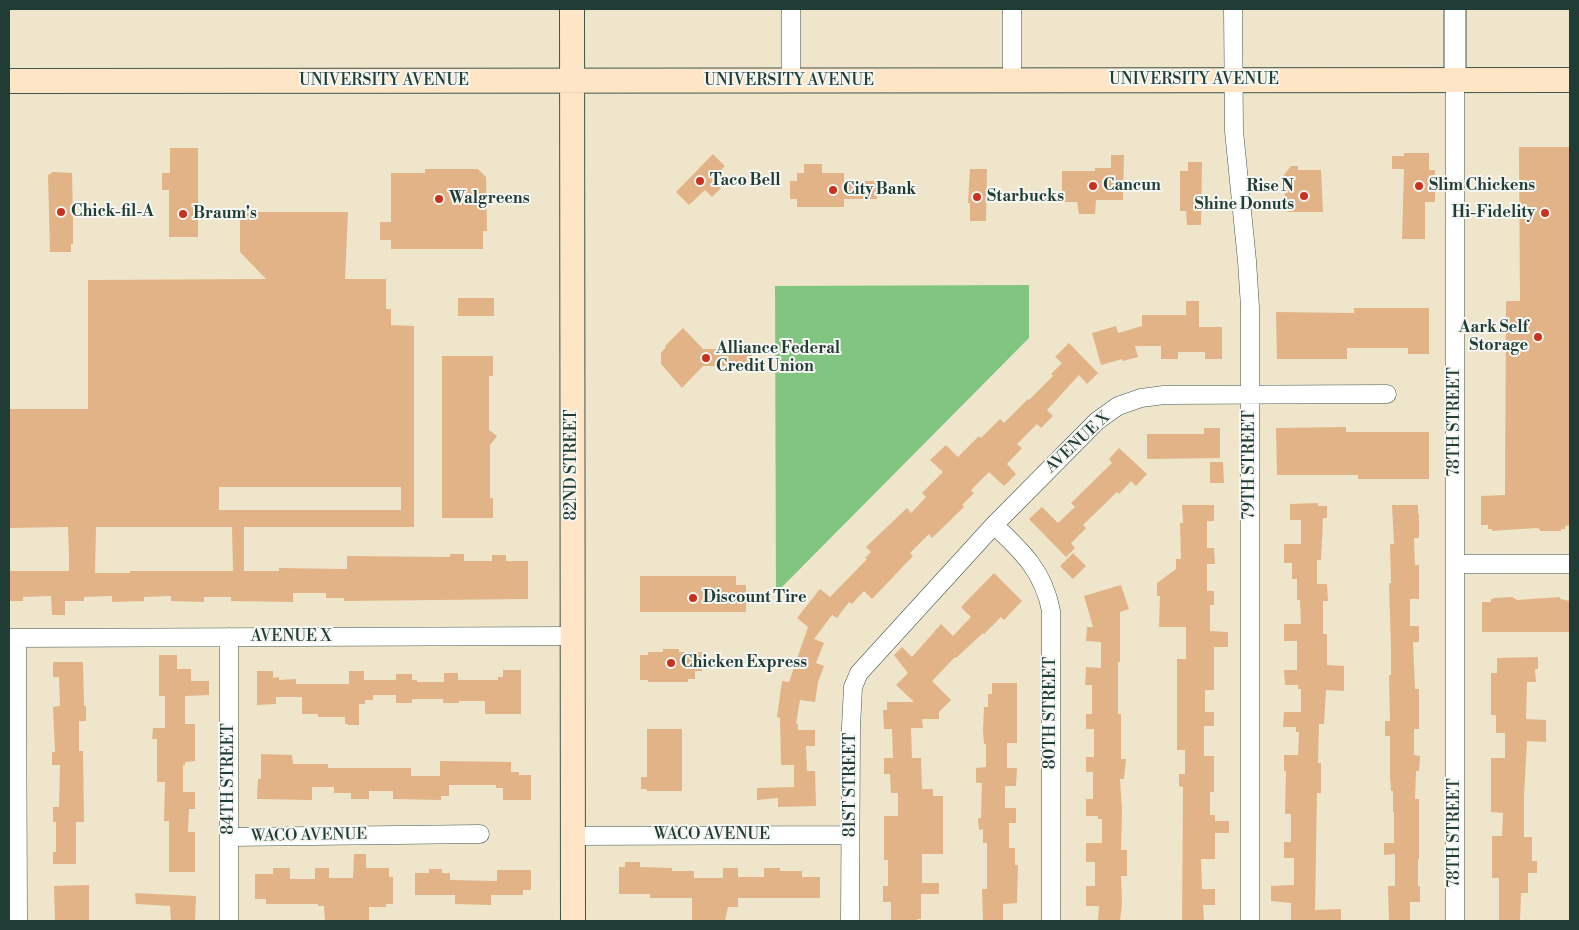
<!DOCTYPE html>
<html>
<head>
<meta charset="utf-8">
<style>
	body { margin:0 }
	#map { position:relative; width:1579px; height:930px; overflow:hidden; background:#efe5cb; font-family:"Libre Bodoni",serif }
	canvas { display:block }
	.frame { position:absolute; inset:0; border:10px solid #1f3d34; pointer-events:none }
</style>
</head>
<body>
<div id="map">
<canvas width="1579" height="930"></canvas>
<div class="frame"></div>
</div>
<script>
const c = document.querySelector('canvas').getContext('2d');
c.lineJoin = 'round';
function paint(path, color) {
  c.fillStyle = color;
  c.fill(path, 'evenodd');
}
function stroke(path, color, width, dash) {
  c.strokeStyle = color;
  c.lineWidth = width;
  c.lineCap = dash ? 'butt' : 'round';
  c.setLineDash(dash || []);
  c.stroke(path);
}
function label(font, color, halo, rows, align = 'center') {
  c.font = font + ' "Libre Bodoni",serif';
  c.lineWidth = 4;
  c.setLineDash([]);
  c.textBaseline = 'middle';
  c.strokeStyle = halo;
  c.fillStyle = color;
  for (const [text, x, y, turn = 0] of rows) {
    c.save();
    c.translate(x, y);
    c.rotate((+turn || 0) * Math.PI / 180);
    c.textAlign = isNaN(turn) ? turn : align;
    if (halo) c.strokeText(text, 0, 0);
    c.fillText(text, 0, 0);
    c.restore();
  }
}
const green = new Path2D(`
	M1029,285V338L776,593L775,286Z`);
const building = new Path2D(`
	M1519,147H1570V525L1565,526V529H1561V531H1540V529L1536,528L1492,531V529H1488V525H1481V496L1505,495L1506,301H1520Z
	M170,148H198V237H169V190H162V173H170Z
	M1404,153H1429V170H1435V202H1425V239H1402L1404,169H1392V156H1404Z
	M713,154L725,166L712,179L721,188L712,197L705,190L689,205L676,192Z
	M1111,155H1124L1123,200H1096L1095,214H1079L1077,202H1062V171H1095V168H1111Z
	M1188,162H1202L1201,225H1187L1186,211H1180V171H1188Z
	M804,164H822V173H844V181H877V199H844V207H797V199H790V181H797V173H804Z
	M1291,166H1298V170H1321L1323,212H1288V205H1285L1284,175Z
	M425,169H478L486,177L487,231H483V249H391V240H380V222H391V173H425Z
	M970,169H987L986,221H970V203H968Z
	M53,172L72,173L73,216V244H71V252H50L48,175Z
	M240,212H348L345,279H386V309H391V325L414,326V527H244V571H279V568L347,569V556L450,557V554H464V561H492V555H506V561H528V599L344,601V598H326V593H293V602L231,601V597H204V602L171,601V596L144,597V601L112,602V596L84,597V601H65V615H52L51,596L23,597V601H9V571H69V555L68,527L9,528V409H88V280L266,279L240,252ZM219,487H401V510H219ZM96,527H232L233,571H130V573H95Z
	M458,298H494V316H458Z
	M1186,301H1199V327H1222V359H1205V352H1178V359H1161V346H1135L1138,357L1123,361L1122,359L1101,365L1092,333L1116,326L1118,333L1142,326V315H1186Z
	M1354,308H1429V354H1408V348H1347V359H1277L1276,312L1354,313Z
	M683,328L703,349H752V366H703L682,388L661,364V353L666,347L665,346Z
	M1069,343L1098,373L1087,384L1079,375L1047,410L1053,416L1041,428L1037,424L1017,444L1022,448L1007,464L1016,474L1004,486L989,472L971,490L974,493L962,505L964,507L932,538L929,534L910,553L913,556L872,599L864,591L852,604L849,602L837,618L832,615L814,639L824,643L816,663L824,666L818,682L815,702L800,700L796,724H798V730H815V746H806L807,771H815L816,806L778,807V798L757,800V788L794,787V765H781L780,718L777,717L782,681L789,682L808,627L797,618L820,589L830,597L867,559L865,558L871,552L866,547L907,508L911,513L926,497L922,493L943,472L930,460L946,445L958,457L979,436L981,438L1000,419L1004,423L1028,399L1029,400L1053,376L1051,374L1062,363L1055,357Z
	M442,356H493V376H489V430L497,436L490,445V498H493V518H442Z
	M1346,427V432H1429V479H1358V475H1277L1276,428Z
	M1204,428H1220V458L1147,459V434H1204Z
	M1119,448L1147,474L1136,486L1131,481L1119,494L1117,492L1083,525L1086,528L1071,543L1075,548L1066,557L1029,519L1042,507L1058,523L1075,507L1071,503L1112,463L1109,459Z
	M1210,462H1223L1224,483H1210Z
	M1318,503V506H1327V518H1323L1321,560H1317V584H1327L1328,601H1323V634H1327V665L1344,666V691L1326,690L1324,724H1319L1318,763H1321V793H1317L1315,910L1341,909V921H1291V903L1271,901V886L1294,885V858H1284V842H1291V814H1285L1286,771H1284V755H1298L1299,732H1296V727H1283L1284,712H1301V689H1298V685H1285L1284,670H1297V641H1284V624H1301L1300,600H1297V579H1292V563H1284V544H1301V520H1290V504Z
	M1182,505H1214V521H1207V548H1214L1215,564H1207V591H1214V605H1210V631L1228,632V647H1214V690H1205V712H1214V726H1204V756H1214V792H1210V815H1215V821H1229V833H1215V859H1201L1202,889H1215V905H1203L1204,921H1182L1183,787L1179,786V774H1185V750H1177V659H1186V627H1159L1160,596H1157V583L1176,569V559H1181L1180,523H1183Z
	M1392,505H1418V514H1419V538H1414L1415,565H1419V599H1410V626H1419V642H1413L1415,689H1419V729H1414V755L1420,756L1419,771H1416L1415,799H1419V859H1418V886H1420V902H1410V921H1389L1388,886H1395V854L1384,855V843H1394V812H1393V791H1391L1390,777V736H1385V721H1390L1389,675H1391V648L1389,583H1391L1390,544H1394Z
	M1073,553L1086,566L1073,579L1060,566Z
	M994,573L1022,601L1004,620L1001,617L984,634L983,633L956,658L955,657L932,681L951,700L939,712V719H922L923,728H911L912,758H921L922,789H933V796H943V854H922V883H939V894H921V919H917V921H891V902H883V886H888V860H884V816H898V793H891L890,774H884V758H893L892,729H884L883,710H887V702H914L896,685L908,673L894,655L902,647L912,657L941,624L953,636L971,617L961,607Z
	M640,576H736V585H746V612H640Z
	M1121,585L1129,609L1120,612V662H1118V714H1121V759H1126L1124,779H1120L1122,811L1121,850H1127V876H1121L1122,903L1120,921H1098L1099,906H1086V886H1095V862H1086V843H1102V819H1098V816H1086V799H1093V772H1086V757H1094V729H1086V714H1092V685H1085L1086,667L1101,668V642L1086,641L1087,627H1093L1084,596Z
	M1512,597L1517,600L1560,597V599L1570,601V632H1482V602H1491V599H1493V598Z
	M663,649H679V652H702V671H695V679H688V682H648V680H640V655H648V652H663Z
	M159,655H177V669H191V681H209V695L185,696V724H195V761L185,762V765H183V792H195V809H189L188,832H195V872H169V821H164L165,782H157V739H152L153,728H165V696H159Z
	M1538,657V669H1535L1536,682H1527L1526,719L1546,720V742L1527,741L1524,796V837H1532V861H1537V873H1528V893H1521L1520,921H1499V878H1492V836H1502L1503,813L1491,812V758H1505V733H1496V715H1491V673H1497V658Z
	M53,662H83L84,706H86V721H79V751H83L84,822H76V864H53V852H56V822H53V807H59L60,765H52V752H55L53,707L60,706L59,677H53Z
	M503,670H521V714H485V701H459V703H443V699H412V703H396V695H373V700H365V704H359V725H348V724H345V717H318V714H302V697H276V704L257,705V671H273V678L279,677V680L296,679V684H349V671H364V680H396V674H412V680H417V682H444V673H458V680H498V677H503Z
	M992,683H1017V743H1007V768H1017L1016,786H1005V808H1016V823H1009V848H1015V865H1018L1017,903L1003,904V921H983L982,889H987V843H983V829L979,830L978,818H981L982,783H976V768L986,767V744H984L983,731L984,707H988V694H992Z
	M647,729H682V791H647L646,789H641V777H647Z
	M261,754L292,755L293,764H328V768H411V776H440V761L511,762V772H519V775H531V800H503V788H496V785H449V796H441V800L393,799V791H369V799H351V793H334V787H312V800L257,799L258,779H261Z
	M354,854H366V868H389V877H393V904H386V907H369V921H325L324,906H318V904H266V899H255V874H273V868H290V879H315V868H329V878H353Z
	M625,862H640V867L672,868V871H694V878H723V868H738V877H764V868H780V871H802V877H820V898H738V907H728L725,921H692V898H650V894H619V867H625Z
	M429,869H442V873H450V880L497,881V870H531V890H523V895H491V905L455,904V895H415V873H429Z
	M89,885V921H55L54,886Z
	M135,893L196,896L195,921H171L170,906L136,904Z`);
const minor = new Path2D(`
	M791,9V81
	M1012,9V81
	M1233,9L1234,131L1247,261L1250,307V921
	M1455,80V921
	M994,525C1022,551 1044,572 1051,611V921
	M1455,564H1570
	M9,638L573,636
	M17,638L18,921
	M573,836L850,835
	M229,837L480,834
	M229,921V637
	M850,921L851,727L853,687L859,673L994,525L1097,421L1118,406L1141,398L1164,395L1387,394`);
const tertiary = new Path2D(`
	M1455,9V80`);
const secondary = new Path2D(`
	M572,9L573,921
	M9,81L1570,80`);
const markers = [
	[700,181,5,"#c8321e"],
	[1093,186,5,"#c8321e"],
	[1419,186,5,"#c8321e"],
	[833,190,5,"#c8321e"],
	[1304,196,5,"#c8321e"],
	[977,197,5,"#c8321e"],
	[439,199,5,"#c8321e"],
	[61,212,5,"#c8321e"],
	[1545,213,5,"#c8321e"],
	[183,214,5,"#c8321e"],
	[1538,337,5,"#c8321e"],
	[706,358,5,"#c8321e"],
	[693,598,5,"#c8321e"],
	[671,663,5,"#c8321e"]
];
const streetNames = [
	["UNIVERSITY AVENUE",1194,80],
	["UNIVERSITY AVENUE",384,81],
	["UNIVERSITY AVENUE",789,81],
	["78TH STREET",1455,422,-90],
	["AVENUE X",1078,443,-43],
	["82ND STREET",572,465,-90],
	["79TH STREET",1250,465,-90],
	["AVENUE X",291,637],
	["80TH STREET",1051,713,-90],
	["84TH STREET",229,779,-90],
	["81ST STREET",851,785,-90],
	["78TH STREET",1455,833,-90],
	["WACO AVENUE",712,835],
	["WACO AVENUE",309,836,-1]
];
const poiNames = [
	["Taco Bell",710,181],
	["Cancun",1103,186],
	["Slim Chickens",1429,186],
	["Rise N",1294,187,"right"],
	["Shine Donuts",1294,205,"right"],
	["City Bank",843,190],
	["Starbucks",987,197],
	["Walgreens",449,199],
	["Chick-fil-A",71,212],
	["Hi-Fidelity",1535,213,"right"],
	["Braum's",193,214],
	["Aark Self",1528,328,"right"],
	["Storage",1528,346,"right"],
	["Alliance Federal",716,349],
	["Credit Union",716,367],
	["Discount Tire",703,598],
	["Chicken Express",681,663]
];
paint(green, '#80c680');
paint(building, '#e2b387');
stroke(minor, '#3e564b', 19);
stroke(tertiary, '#3e564b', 23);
stroke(secondary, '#3e564b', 26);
stroke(minor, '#fff', 18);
stroke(tertiary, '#fff', 21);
stroke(secondary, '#fee5c5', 24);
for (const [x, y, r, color] of markers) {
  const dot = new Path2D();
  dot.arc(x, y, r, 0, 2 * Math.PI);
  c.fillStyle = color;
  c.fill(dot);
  stroke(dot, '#f6f6f2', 2);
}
label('16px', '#1f3d34', '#f6f6f2', streetNames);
label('bold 16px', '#1f3d34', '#f6f6f2', poiNames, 'left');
</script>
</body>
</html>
